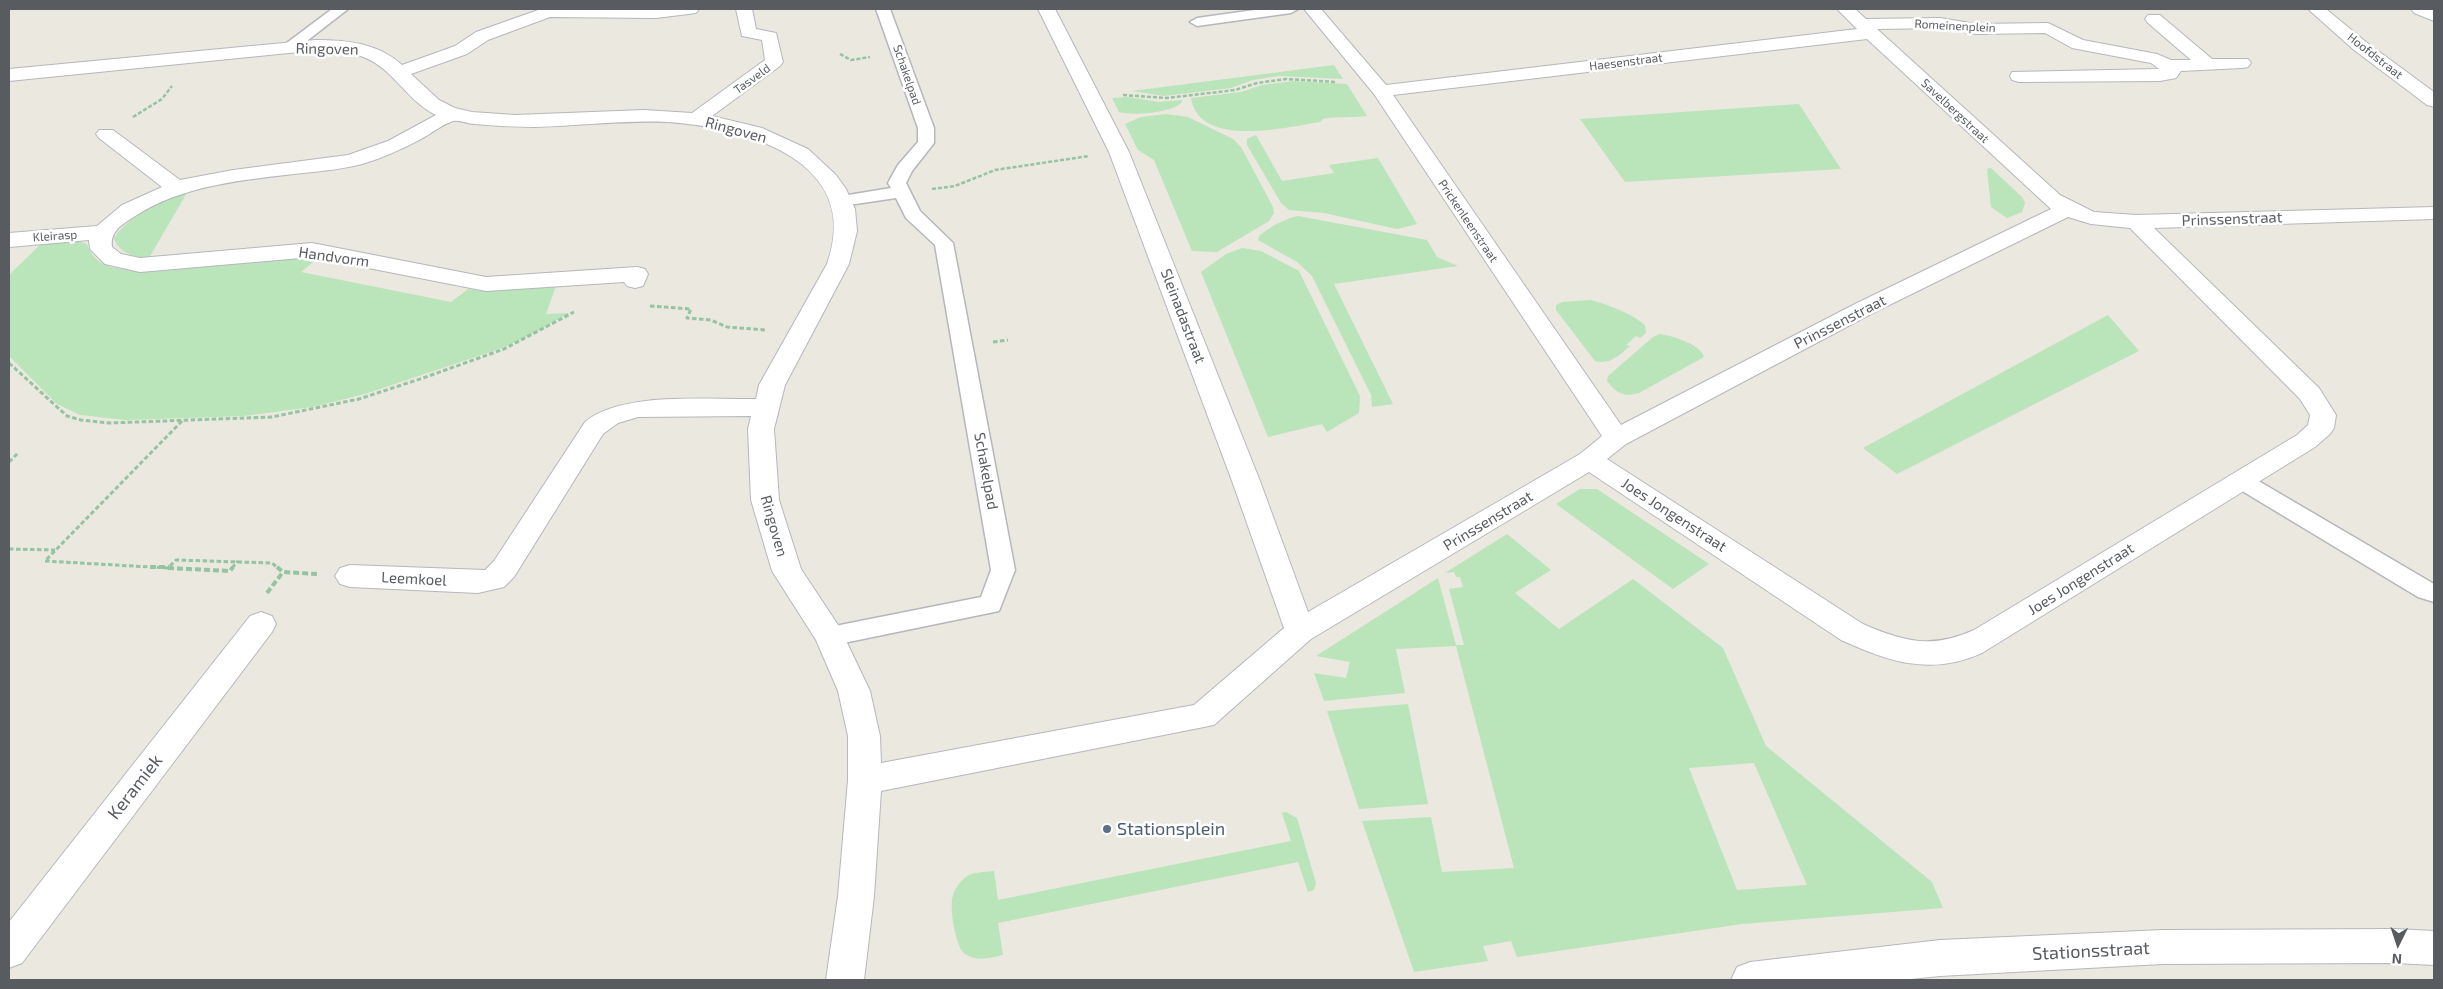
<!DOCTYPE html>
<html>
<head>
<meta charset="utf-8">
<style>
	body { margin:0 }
	#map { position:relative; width:2443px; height:989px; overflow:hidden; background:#ebe8df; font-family:"Exo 2",sans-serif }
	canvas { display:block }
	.frame { position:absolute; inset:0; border:10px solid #585c60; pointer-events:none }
	.north { position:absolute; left:2373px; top:919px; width:50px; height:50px; -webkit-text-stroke:4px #fff; paint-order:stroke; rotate:184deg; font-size:14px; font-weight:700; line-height:20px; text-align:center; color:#585c60 }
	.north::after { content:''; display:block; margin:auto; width:18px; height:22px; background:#585c60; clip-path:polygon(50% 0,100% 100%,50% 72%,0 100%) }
</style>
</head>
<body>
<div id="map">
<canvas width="2443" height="989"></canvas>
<div class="frame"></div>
<div class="north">N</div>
</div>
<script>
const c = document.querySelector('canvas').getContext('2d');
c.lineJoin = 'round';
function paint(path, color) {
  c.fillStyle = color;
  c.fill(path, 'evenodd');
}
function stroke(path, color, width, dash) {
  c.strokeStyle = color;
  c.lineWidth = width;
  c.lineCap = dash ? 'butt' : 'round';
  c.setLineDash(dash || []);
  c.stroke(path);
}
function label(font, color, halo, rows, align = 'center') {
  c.font = font + ' "Exo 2",sans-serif';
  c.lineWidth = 5;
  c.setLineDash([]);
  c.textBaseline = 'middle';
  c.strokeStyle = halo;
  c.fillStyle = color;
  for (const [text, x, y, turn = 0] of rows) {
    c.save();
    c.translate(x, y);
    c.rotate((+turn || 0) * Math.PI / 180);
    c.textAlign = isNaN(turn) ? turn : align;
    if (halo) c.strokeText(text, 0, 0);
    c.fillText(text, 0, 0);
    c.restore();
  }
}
const green = new Path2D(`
	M1334,65L1343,79L1279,76L1253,80L1231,88L1164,96L1132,91Z
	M1295,81L1347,84L1367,116C1352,118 1338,116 1323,119L1320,122C1287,127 1199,149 1191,98L1241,92L1262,85Z
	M1129,97L1158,102L1182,100V102C1173,113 1132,116 1119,112L1112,98Z
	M1799,104L1841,169L1625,182L1580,119Z
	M1166,114L1188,117L1233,139L1241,147L1273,207L1274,213L1269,221L1217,252L1192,251L1154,160L1138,150L1125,124L1141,117Z
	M1256,135L1282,181L1334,173L1329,165L1378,158L1417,224L1397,229L1324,213L1289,210L1281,203L1247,145V139Z
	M1991,168L2023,198L2025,203L2022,212L2007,218L1991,207L1987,169Z
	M188,191L149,258C135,257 119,254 114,238C132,212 159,202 188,191Z
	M1298,216L1427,240L1437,257L1458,266L1334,284L1393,404L1372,407L1371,395L1312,276L1297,262L1258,240L1260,235C1272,226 1284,219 1298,216Z
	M75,240L87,244C89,251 94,258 100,262C129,283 258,259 298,255L318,258L301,272L451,302L468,289L482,291L556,286L546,314L569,313L534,333L502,348L365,394L312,407L244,416L126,420L80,415L57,404L9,356V275L41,244Z
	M1242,248L1261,251L1299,271L1360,396L1359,413L1327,432L1322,424L1268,437L1201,272L1226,254Z
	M1591,300C1609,305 1631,313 1645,325L1646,333L1640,338L1636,336L1626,345L1630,346C1618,356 1610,365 1595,361L1556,310V305L1562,302Z
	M2108,315L2139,351L1897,474L1863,448Z
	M1660,334C1672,336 1701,344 1704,357L1639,393C1624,397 1617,394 1607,381L1608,376L1653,337Z
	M1580,489H1597L1709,564L1673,589L1556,504Z
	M1507,534L1551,570L1515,593L1559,629L1633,579L1723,648L1766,746L1932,882L1943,908L1742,924L1517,957L1511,941L1483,946L1488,961L1414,972L1362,821L1431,817L1442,872L1514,868L1456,646L1396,649L1405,693L1324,701L1314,673L1346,678L1350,662L1316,656L1438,578L1456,645H1464L1449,589L1463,587L1460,577H1456L1454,572L1445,573ZM1754,763L1807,885L1737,890L1689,768Z
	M1408,704L1428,804L1359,809L1327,711Z
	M1286,812L1297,818L1316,883L1314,890L1308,892L1298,862L998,923L1003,955C990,958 977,962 965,954C955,947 949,906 953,895C955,888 961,880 967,876C973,872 986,872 994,871L998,900L1291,841L1282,813Z`);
const pathFar2 = new Path2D(`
	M840,54L851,60L870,57
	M1123,95L1167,98L1235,90L1257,83L1286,79L1337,82
	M133,117L162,99L172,86
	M932,189L955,186L995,170L1089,156`);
const pathFar1 = new Path2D(`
	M650,306L691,309L687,318L711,320L727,327L766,330
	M993,342L1008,340
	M9,363L67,416L81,420L110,423L272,417L359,399L423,378L504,349L574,312
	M182,421L45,561L168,568L176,560L272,563L278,568
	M9,462L18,453
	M9,549L55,550
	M168,568H172
	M232,568L238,561`);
const path = new Path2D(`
	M150,567H169
	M277,567L283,572L317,574
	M168,568L230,571L233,567
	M267,593L283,572`);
const service = new Path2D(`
	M332,9H348L294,51H284L282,48L284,45Z
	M876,9H890L934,128V143L912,171L906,183L920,211L953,243L1015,570L999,611L829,646L820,643L817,636L820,629L981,597L991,570L935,245L906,218L896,198L842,206L836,205L833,201L836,197L842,196L891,188L888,183L898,165L918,142V128Z
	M1262,9H1298L1291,13L1197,26L1190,22L1197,18Z
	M2242,473L2250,476L2434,584V602L2418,597L2234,486L2231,481L2234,476Z`);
const minor = new Path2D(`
	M541,9H699L696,13L656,18L550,17L488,40L467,54L411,74L439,100L455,108L472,112L515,115L644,110L692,113L765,60L762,40L742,36L736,9H752L756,29L776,33L783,62L780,66L712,116L762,128L808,149L836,175L846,189L855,209L857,231L849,264L785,385L774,429L779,500L801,569L840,628L870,691L880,736L881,763L1194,705L1284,628L1232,481L1109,152L1038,9H1055L1129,152L1260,481L1308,612L1580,454L1602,436L1374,94L1304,9H1321L1386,85L1857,29L1837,9H1855L1866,19L1940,18L1976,24L2048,23L2083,40L2157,54L2171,60H2191L2148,23L2145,19L2148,15H2160L2212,59H2248L2251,63L2248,67L2242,68L2181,71L2176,78L2160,81L2019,82L2012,80L2010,76L2012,72L2159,69L2151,63L2072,48L2045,33L1976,34L1940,28L1877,29L2060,195L2094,212L2136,215L2434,207V219L2154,228L2319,388L2336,415L2334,428L2330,434L2315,447L1982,653C1931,676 1889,662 1841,640L1589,472L1311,639L1214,725L881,791L874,896L864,980H826L838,896L848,780V736L838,691L816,640L772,571L751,500L748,429L751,416L638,417L618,423L603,434L514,577L504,587L478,593L350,587L340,584L335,576L340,568L350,565L485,570L494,561L585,422C622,391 708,400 756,399L759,385L827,264C864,161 746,127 667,122C623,120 579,126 535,127C515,127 495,126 475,124C469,124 460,120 454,121C446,122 429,135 421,139C402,149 383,158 362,164C343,169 323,171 303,173C244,180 183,184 132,218C121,225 110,232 112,247L121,254L140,258L312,243L486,277L637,267L645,269L648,274L643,286L635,288L627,286L624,282L486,291L312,257L140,272L105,264L90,249L89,240L9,247V233L97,226L122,205L162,187L99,138L96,134L99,130H113L180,180L233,170L348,155L388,141L436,115C419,107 408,93 395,80C367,49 339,49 299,52L9,81V69L315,40C347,40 378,43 402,65L455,46L476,32ZM1867,39L2051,209L1855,304L1621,425L1393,95ZM2068,217L2091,224L2130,228L2300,399L2310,415L2308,425L2297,435L1974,630C1932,649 1904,642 1863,624L1607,459L1626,444L1871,314Z
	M261,612L272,616L276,624L272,632L22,963L9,968V922L250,616Z`);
const tertiary = new Path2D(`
	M2308,9H2326L2366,42L2434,92V107L2427,105L2354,50Z
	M2411,9H2434V21L2414,13Z
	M2395,929L2434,931V965L2395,963L2163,964L1940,976L1901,980H1731L1737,967L1750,962L1940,940L2163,930Z`);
const markers = [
	[1107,829,5,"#5c6f8a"]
];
const farStreetnames = [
	["Romeinenplein",1955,26,3],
	["Hoofdstraat",2375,56,38],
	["Haesenstraat",1626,62,-7],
	["Schakelpad",907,75,71],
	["Tasveld",752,79,-36],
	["Savelbergstraat",1955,111,43],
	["Prickenleenstraat",1468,221,56],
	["Kleirasp",55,236,-4]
];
const streetNames = [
	["Ringoven",327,49,1],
	["Ringoven",736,130,15],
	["Prinssenstraat",2232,219,-2],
	["Handvorm",334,257,8],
	["Sleinadastraat",1183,316,69],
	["Prinssenstraat",1840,322,-27],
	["Schakelpad",986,471,80],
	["Joes Jongenstraat",1674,515,33],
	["Prinssenstraat",1488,521,-31],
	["Ringoven",774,526,74],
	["Leemkoel",414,579,3],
	["Joes Jongenstraat",2081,579,-32]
];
const nearStreetnames = [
	["Keramiek",135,787,-52],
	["Stationsstraat",2091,951,-3]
];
const nearServicenames = [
	["Stationsplein",1117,829]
];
paint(green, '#bae4ba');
stroke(service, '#b5b7bc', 3);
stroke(minor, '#b5b7bc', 2);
stroke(tertiary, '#b5b7bc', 2);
stroke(pathFar2, '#94c4a1', 2.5, [4, 2]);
stroke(pathFar1, '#94c4a1', 3, [4.5, 2.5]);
stroke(path, '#94c4a1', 4, [6, 3]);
paint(service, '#fff');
paint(minor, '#fff');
paint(tertiary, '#fff');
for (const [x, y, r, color] of markers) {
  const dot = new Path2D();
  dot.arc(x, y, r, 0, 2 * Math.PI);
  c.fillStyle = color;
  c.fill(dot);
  stroke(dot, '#fff', 2);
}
label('12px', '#585c60', '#fff', farStreetnames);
label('15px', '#585c60', '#fff', streetNames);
label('18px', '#585c60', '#fff', nearStreetnames);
label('18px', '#4e5e75', '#fff', nearServicenames, 'left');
</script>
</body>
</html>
